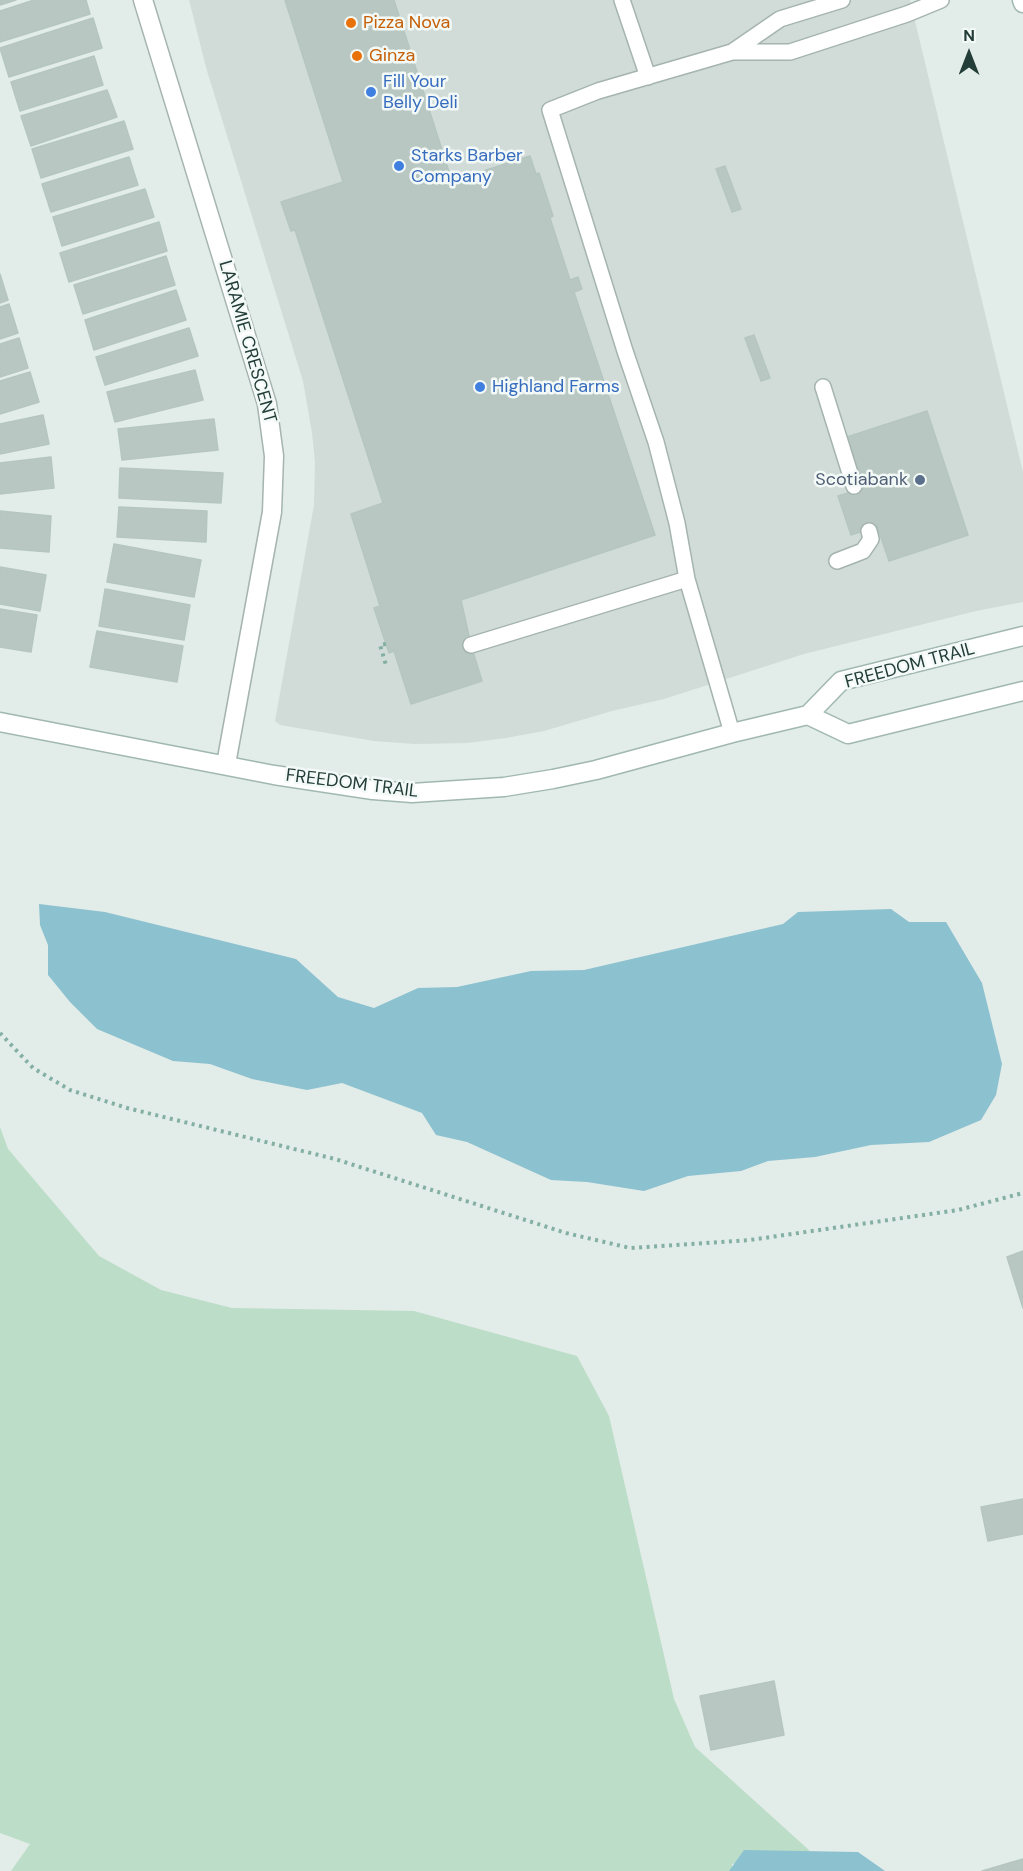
<!DOCTYPE html>
<html>
<head>
<meta charset="utf-8">
<style>
	body { margin:0 }
	#map { position:relative; width:1023px; height:1871px; overflow:hidden; background:#e2ece9; font-family:"DM Sans",sans-serif }
	canvas { display:block }
	.north { position:absolute; left:939px; top:24px; width:60px; height:60px; -webkit-text-stroke:4px #f3f9f6; paint-order:stroke; rotate:0deg; font-size:16px; font-weight:700; line-height:24px; text-align:center; color:#233d38 }
	.north::after { content:''; display:block; margin:auto; width:21px; height:27px; background:#233d38; clip-path:polygon(50% 0,100% 100%,50% 72%,0 100%) }
</style>
</head>
<body>
<div id="map">
<canvas width="1023" height="1871"></canvas>
<div class="north">N</div>
</div>
<script>
const c = document.querySelector('canvas').getContext('2d');
c.lineJoin = 'round';
function paint(path, color) {
  c.fillStyle = color;
  c.fill(path, 'evenodd');
}
function stroke(path, color, width, dash) {
  c.strokeStyle = color;
  c.lineWidth = width;
  c.lineCap = dash ? 'butt' : 'round';
  c.setLineDash(dash || []);
  c.stroke(path);
}
function label(font, color, halo, rows, align = 'center') {
  c.font = font + ' "DM Sans",sans-serif';
  c.lineWidth = 5;
  c.setLineDash([]);
  c.textBaseline = 'middle';
  c.strokeStyle = halo;
  c.fillStyle = color;
  for (const [text, x, y, turn = 0] of rows) {
    c.save();
    c.translate(x, y);
    c.rotate((+turn || 0) * Math.PI / 180);
    c.textAlign = isNaN(turn) ? turn : align;
    if (halo) c.strokeText(text, 0, 0);
    c.fillText(text, 0, 0);
    c.restore();
  }
}
const built = new Path2D(`
	M189,0H910L1023,472V602L976,611L804,654L664,699L612,711L544,731L506,738L467,743L415,744L374,741L280,725L275,721L314,505L315,462L312,433L303,381L207,71Z`);
const green = new Path2D(`
	M0,1127L8,1149L99,1256L161,1290L232,1308L414,1311L577,1356L609,1416L674,1699L695,1747L810,1851L732,1864V1871H11L30,1844L0,1833Z`);
const water = new Path2D(`
	M39,904L105,912L296,959L338,997L374,1008L418,988L457,987L531,971L584,970L783,924L798,912L891,909L909,922H946L982,983L1002,1064L996,1095L981,1120L929,1142L871,1145L815,1157L768,1161L741,1171L688,1176L644,1191L587,1182L551,1180L467,1142L436,1135L422,1113L342,1083L307,1090L252,1079L210,1064L173,1061L97,1029L70,1002L48,975V945L40,925Z
	M744,1850L858,1852L885,1871H729Z`);
const building = new Path2D(`
	M0,0H16L0,5Z
	M34,0H86L90,14L0,42V11Z
	M285,0H394L452,181L530,156L536,174L539,173L553,216L550,218L570,280L578,277L582,289L574,292L655,535L461,600L471,645L482,681L411,704L394,651L389,653L374,608L380,606L351,514L383,503L295,230L291,231L281,202L343,182Z
	M93,18L102,48L9,77L0,48Z
	M94,56L103,85L20,111L11,82Z
	M107,90L117,117L31,146L21,116Z
	M124,121L133,149L41,178L32,149Z
	M129,157L138,185L51,212L42,184Z
	M725,166L741,209L732,212L716,169Z
	M145,189L154,217L62,246L53,217Z
	M159,222L167,251L69,282L60,253Z
	M166,256L175,285L83,314L74,285Z
	M0,274L8,300L0,303Z
	M176,290L186,320L94,350L85,320Z
	M9,304L18,333L0,339V307Z
	M189,328L198,356L105,385L96,357Z
	M754,335L770,378L761,381L745,338Z
	M19,338L28,368L0,377V344Z
	M195,370L203,400L115,422L107,392Z
	M30,372L39,402L0,414V381Z
	M927,411L968,535L889,561L877,526L851,535L838,496L864,488L847,437Z
	M43,415L49,444L0,454V424Z
	M214,419L218,450L122,460L118,429Z
	M51,457L54,488L0,494V463Z
	M120,468L223,473L221,503L119,498Z
	M119,507L207,511L206,542L117,537Z
	M0,511L51,516L49,552L0,548Z
	M114,544L201,560L194,597L107,582Z
	M0,567L46,575L40,611L0,604Z
	M105,589L190,605L184,640L99,626Z
	M0,609L37,615L31,652L0,647Z
	M97,631L183,646L177,682L90,667Z
	M1023,1251V1308L1007,1257Z
	M1023,1499V1534L988,1541L981,1507Z
	M774,1681L784,1735L711,1750L700,1696Z
	M1023,1859V1871H982Z`);
const path = new Path2D(`
	M386,644L380,645L386,665
	M0,1033L33,1068L70,1090L127,1108L335,1159L566,1233L630,1248L750,1240L958,1210L1023,1193`);
const lane = new Path2D(`
	M622,0L648,77
	M732,52H790L907,14L941,0
	M823,387L854,486
	M837,561L863,551L871,539L869,531
	M471,645L687,579
	M732,733L687,579L677,523L656,442L625,351L550,110L598,91L732,52L780,19L842,0`);
const street = new Path2D(`
	M143,0L267,404L274,456L272,512L226,764`);
const secondary = new Path2D(`
	M1022,0L1023,3
	M808,715L848,734L1023,691
	M0,722L274,775L373,790L412,793L504,787L553,779L596,770L732,733L808,715L841,681L1023,636`);
const markers = [
	[351,23,6,"#e8710a"],
	[357,56,6,"#e8710a"],
	[371,92,6,"#3f7fe0"],
	[399,166,6,"#3f7fe0"],
	[480,387,6,"#3f7fe0"],
	[920,480,6,"#5c6f8a"]
];
const foodNames = [
	["Pizza Nova",363,23],
	["Ginza",369,56]
];
const shopNames = [
	["Fill Your",383,82],
	["Belly Deli",383,103],
	["Starks Barber",411,156],
	["Company",411,177],
	["Highland Farms",492,387]
];
const streetNames = [
	["LARAMIE CRESCENT",247,342,74],
	["FREEDOM TRAIL",910,666,-15],
	["FREEDOM TRAIL",352,784,7]
];
const serviceNames = [
	["Scotiabank",908,480]
];
paint(built, '#d1dcd8');
paint(green, '#bcddc7');
paint(water, '#8cc1d0');
paint(building, '#b8c7c2');
stroke(building, '#b5c6c0', 1.5);
stroke(lane, '#a5b4b0', 18);
stroke(street, '#a5b4b0', 21);
stroke(secondary, '#a1b8b1', 21);
stroke(path, '#84afa4', 4, [3, 4.5]);
stroke(lane, '#fff', 15);
stroke(street, '#fff', 18);
stroke(secondary, '#fff', 18);
for (const [x, y, r, color] of markers) {
  const dot = new Path2D();
  dot.arc(x, y, r, 0, 2 * Math.PI);
  c.fillStyle = color;
  c.fill(dot);
  stroke(dot, '#f3f9f6', 2);
}
label('18px', '#c56008', '#f3f9f6', foodNames, 'left');
label('18px', '#366cbe', '#f3f9f6', shopNames, 'left');
label('18px', '#233d38', '#f3f9f6', streetNames);
label('18px', '#4e5e75', '#f3f9f6', serviceNames, 'right');
</script>
</body>
</html>
